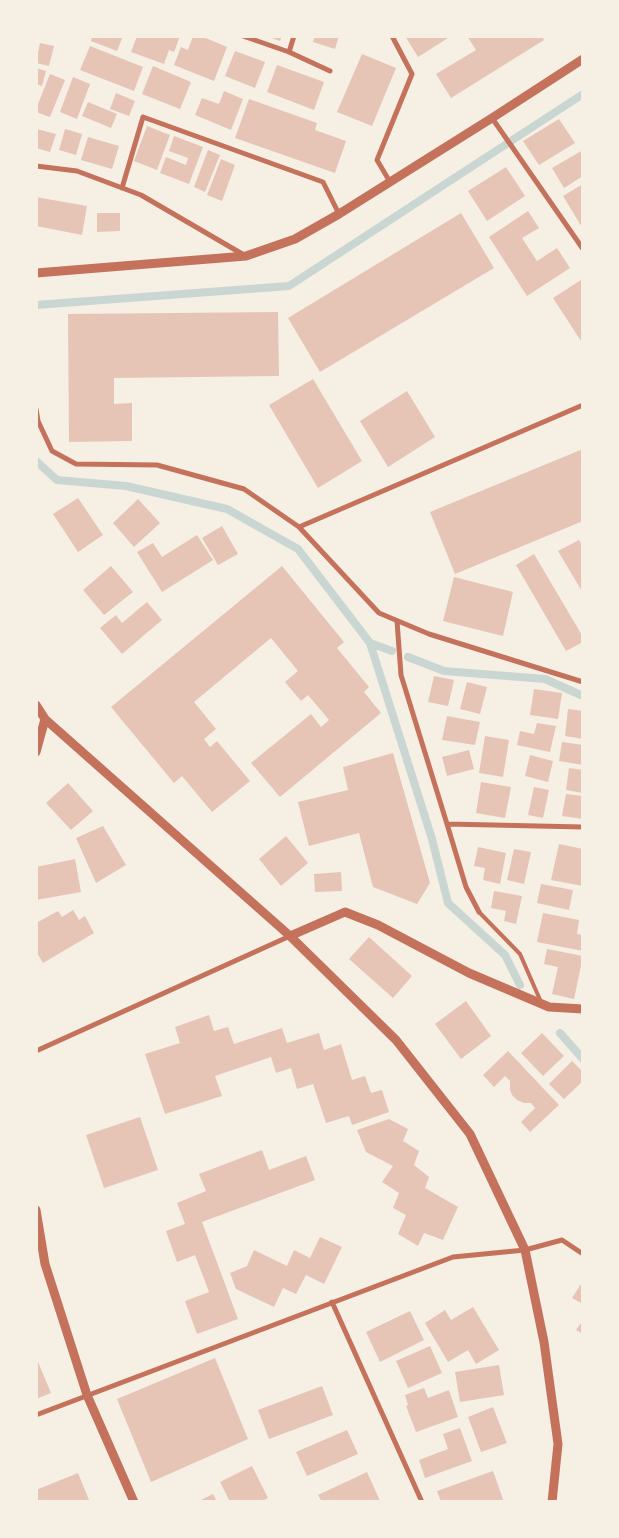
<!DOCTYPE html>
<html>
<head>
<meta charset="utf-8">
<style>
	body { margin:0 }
	#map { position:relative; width:619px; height:1538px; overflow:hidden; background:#f6efe4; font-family:Rubik,sans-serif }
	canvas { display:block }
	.frame { position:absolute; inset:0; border:38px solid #f6efe4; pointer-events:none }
</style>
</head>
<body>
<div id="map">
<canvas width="619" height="1538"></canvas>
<div class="frame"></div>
</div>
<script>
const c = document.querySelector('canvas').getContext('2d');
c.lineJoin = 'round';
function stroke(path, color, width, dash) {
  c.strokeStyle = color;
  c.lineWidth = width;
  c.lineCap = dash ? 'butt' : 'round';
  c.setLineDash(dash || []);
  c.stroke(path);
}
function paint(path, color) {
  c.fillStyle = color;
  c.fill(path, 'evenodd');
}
const stream = new Path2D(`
	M36,305L289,286L583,94
	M36,461L57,480L126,486L227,509L298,549L370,643L432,839L448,903L505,955L520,985
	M370,643L392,651
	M408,657L444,671L545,679L583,696
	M560,1033L583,1059`);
const building = new Path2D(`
	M92,36H123L117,51L91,41Z
	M137,36H180L174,52L169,50L164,64L131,52Z
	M193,36H201L227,47L214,81L174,65L181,47L188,50Z
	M266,36H282L280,41Z
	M315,36H339L335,49L313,42Z
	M405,36H447L448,38L418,57Z
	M467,36H542L544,40L451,98L436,74L476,50Z
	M40,43L54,46L49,66L36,63Z
	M90,46L143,67L134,91L80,70Z
	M235,51L265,62L255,88L225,76Z
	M362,54L396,68L372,126L337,112Z
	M277,65L324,82L314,110L267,92Z
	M153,66L191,82L180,109L142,94Z
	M36,68L46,71L42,86L36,84Z
	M50,74L65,80L50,117L36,112V109Z
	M73,77L90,84L77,119L60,112Z
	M224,91L243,99L231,130L195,115L202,98L219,104Z
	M116,93L135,101L129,116L110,109Z
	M249,99L317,123L315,130L346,141L335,173L235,138Z
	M88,102L117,114L111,128L82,116Z
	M559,119L575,143L539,165L523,141Z
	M147,126L170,135L157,170L134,161Z
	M37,129L56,134L50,152L36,148Z
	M65,129L82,134L76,155L59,150Z
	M174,136L203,147L189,184L160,173L166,157L186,165L188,158L169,151Z
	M88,137L119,146L112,169L81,160Z
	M208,150L220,155L205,192L194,187Z
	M583,150V176L564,188L552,168Z
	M221,159L235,165L222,201L207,195Z
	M506,167L525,196L487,221L468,191Z
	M583,184V229L563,196Z
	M36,197L87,206L82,235L36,226Z
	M528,211L539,228L522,238L537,261L557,248L570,268L527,296L489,237Z
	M97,213H120V231L97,232Z
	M461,213L494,268L320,372L288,318Z
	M581,280L583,282V344L553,298Z
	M278,312L279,376L114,378V404L132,403V441L69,442L68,314Z
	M313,379L362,461L318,488L269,405Z
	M407,391L435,437L388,467L360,421Z
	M583,449V521L455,574L430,512Z
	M78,498L103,535L78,552L53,514Z
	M138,499L160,523L134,547L113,523Z
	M222,526L238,554L218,565L202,538Z
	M197,535L213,560L162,592L137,552L153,543L162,557Z
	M579,540L583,547V593L558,551Z
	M534,554L583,637V642L566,651L516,565Z
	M111,566L133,592L104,615L83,590Z
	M282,566L344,642L337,648L369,687L364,692L381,713L280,797L251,763L311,714L321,727L329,720L308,695L301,701L285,682L298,671L271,638L194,702L216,729L204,739L210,747L217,741L250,781L212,812L182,776L174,783L111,707Z
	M454,577L513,592L503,636L443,621Z
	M147,602L162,620L122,654L100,628L116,615L122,623Z
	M434,676L454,680L448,706L428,702Z
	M467,682L487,687L480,714L460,709Z
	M534,689L562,693L558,719L530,715Z
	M568,709L583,711V739L565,736Z
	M447,716L480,722L475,745L442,740Z
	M537,723L556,726L550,752L517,745L520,731L534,734Z
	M485,736L509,740L503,777L479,773Z
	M562,742L583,745V765L559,761Z
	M469,750L474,769L447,776L442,757Z
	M393,753L430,883L417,904L373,887L359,833L309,846L298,802L348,790L343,767Z
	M530,755L553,761L548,782L525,776Z
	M569,768L583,770V793L566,790Z
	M481,782L511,787L505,818L476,813Z
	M68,783L93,811L71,830L46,803Z
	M534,787L549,790L543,818L528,815Z
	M566,794L583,796V819L562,816Z
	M103,826L126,865L96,883L76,838Z
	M286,836L308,863L281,886L259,859Z
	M559,844L583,849V886L551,880Z
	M478,847L506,853L500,884L483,880L485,868L474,866Z
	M514,849L531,852L524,884L507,880Z
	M75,859L81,892L36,900V867Z
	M341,872L342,891L315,892L314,874Z
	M541,884L573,890L569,910L537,903Z
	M494,891L522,896L516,924L504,921L506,911L491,908Z
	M73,910L79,920L85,916L94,933L43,963L36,951V923L58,911L62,917Z
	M543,913L579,920L577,934L583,935V951L537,942Z
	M369,937L412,976L393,998L349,959Z
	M547,949L583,956L574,999L552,994L558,967L544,964Z
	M466,1001L491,1036L461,1059L435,1024Z
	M209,1015L214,1031L228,1027L234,1044L282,1028L287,1043L319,1033L324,1050L341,1044L352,1080L365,1076L371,1093L382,1090L389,1112L352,1125L349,1116L326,1123L313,1084L297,1089L291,1068L276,1073L271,1057L215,1076L222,1096L165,1114L145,1054L180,1043L175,1027Z
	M542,1033L564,1056L543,1076L521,1053Z
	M508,1051L559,1105L530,1132L521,1122L535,1108L531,1103H524L517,1100L512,1095L510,1090V1081L505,1076L494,1087L483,1075Z
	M572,1061L583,1072V1081L564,1099L549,1084Z
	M140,1117L158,1170L104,1188L86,1135Z
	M389,1119L408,1129L403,1141L419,1151L414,1165L429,1177L425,1188L458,1207L443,1240L424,1233L418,1246L398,1234L406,1215L393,1208L399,1193L382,1182L393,1166L366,1152L357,1130Z
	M262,1150L269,1170L306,1156L315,1180L202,1222L238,1319L197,1334L185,1301L209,1292L195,1255L177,1262L166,1231L185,1224L177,1203L206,1191L199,1174Z
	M320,1237L342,1247L324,1284L306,1275L296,1294L283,1288L274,1307L236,1289L230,1273L247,1266L254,1250L287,1266L294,1250L310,1258Z
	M583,1281V1304L572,1298Z
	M473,1307L499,1350L476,1364L468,1350L448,1362L425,1323L445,1310L451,1320Z
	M410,1311L424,1340L380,1362L366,1332Z
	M583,1320V1334L576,1330Z
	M430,1346L442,1373L408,1388L396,1361Z
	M36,1357L51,1393L36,1399Z
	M215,1358L248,1439L151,1482L117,1399Z
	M499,1365L504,1395L460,1402L455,1372Z
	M322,1386L333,1415L269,1439L258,1410Z
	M424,1388L428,1398L449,1390L458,1417L416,1432L406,1406L408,1405L405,1395Z
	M493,1407L507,1443L481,1452L468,1417Z
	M460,1428L472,1461L425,1478L419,1460L448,1449L443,1434Z
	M347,1430L358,1454L307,1476L296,1452Z
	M252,1466L268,1498L260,1502H230L220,1482Z
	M493,1471L504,1502H441L437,1491Z
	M367,1472L380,1501L322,1502L318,1495Z
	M78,1473L89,1500L85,1502H36V1490Z
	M213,1494L217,1502H197Z`);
const service = new Path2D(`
	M479,912L520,954L541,1002`);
const minor = new Path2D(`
	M243,36L289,52L330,71
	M289,52L294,36
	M492,118L583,249
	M36,166L77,171L141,195L244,255
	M390,182L377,160L412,74L392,36
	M122,188L143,117L323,182L339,214
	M36,409L38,421L52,451L76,464L157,465L244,489L299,527L379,613L429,634L583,682
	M299,527L583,405
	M397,621L401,675L447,824
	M479,912L466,887L447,824L583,827
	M36,1051L290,936
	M332,1302L422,1502
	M36,1415L453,1257L525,1250L562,1240L583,1254`);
const tertiary = new Path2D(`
	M36,273L246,256L295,239L339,214L492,118L583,59
	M36,705L45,719L290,936L396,1040L470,1134L525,1250L544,1342L558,1444L552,1502
	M36,752L45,719
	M290,936L345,912L378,925L469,973L549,1007L583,1009
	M36,1210L45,1264L87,1395L134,1502`);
stroke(stream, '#c9d6d2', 8);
paint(building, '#e6c5b7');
stroke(service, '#c5725c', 4);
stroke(minor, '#c5725c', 5);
stroke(tertiary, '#c5725c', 9);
</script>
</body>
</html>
